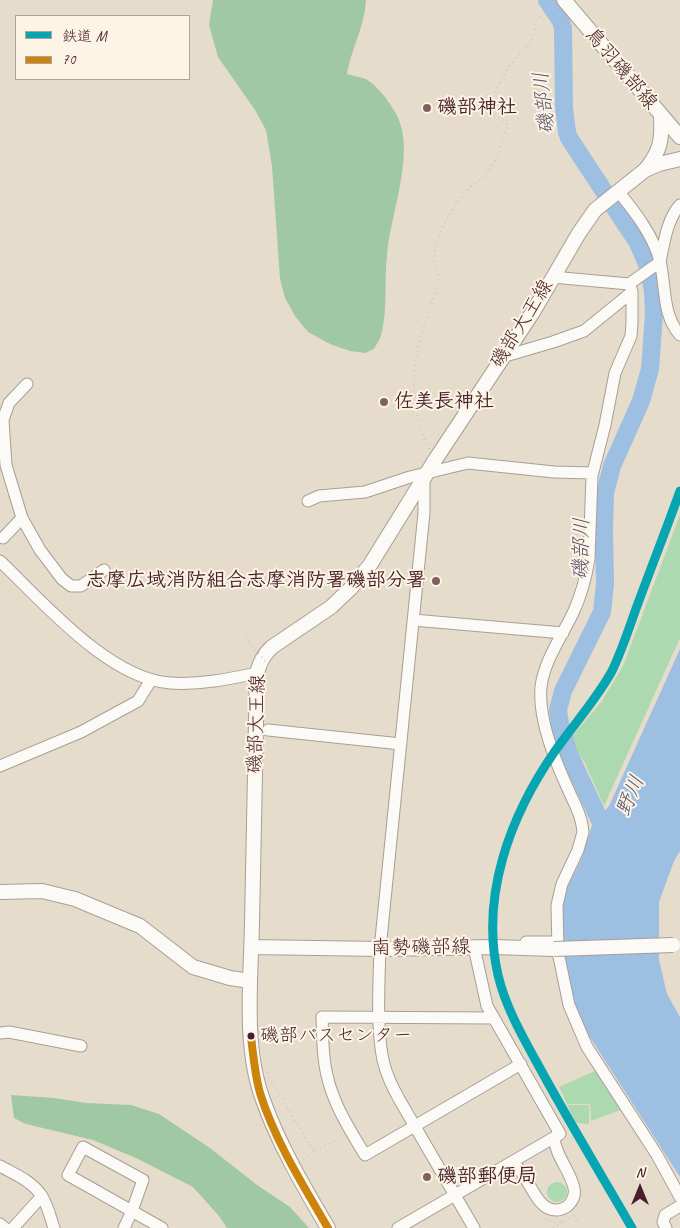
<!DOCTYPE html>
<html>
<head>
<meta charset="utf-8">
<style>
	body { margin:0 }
	#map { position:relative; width:680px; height:1228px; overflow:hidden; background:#e5dccb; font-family:Caveat,"Klee One",sans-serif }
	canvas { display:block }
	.legend { position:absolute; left:15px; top:15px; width:175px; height:65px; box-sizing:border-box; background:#fcf5e5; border:1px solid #b59f9b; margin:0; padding:6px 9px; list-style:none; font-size:15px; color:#4a1f2b }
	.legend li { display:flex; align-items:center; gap:10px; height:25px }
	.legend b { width:25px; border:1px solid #b59f9b }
	.north { position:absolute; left:615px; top:1163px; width:50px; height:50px; -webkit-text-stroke:4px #fcf5e5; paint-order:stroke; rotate:0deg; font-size:14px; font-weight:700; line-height:20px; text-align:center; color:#4a1f2b }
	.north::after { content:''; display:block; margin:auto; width:18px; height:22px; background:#4a1f2b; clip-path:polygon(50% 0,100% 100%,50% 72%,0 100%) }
</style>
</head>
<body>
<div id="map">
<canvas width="680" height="1228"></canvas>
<ul class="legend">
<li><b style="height:6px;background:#07a4b2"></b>鉄道 M</li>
<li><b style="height:6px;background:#cc840b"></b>70</li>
</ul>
<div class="north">N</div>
</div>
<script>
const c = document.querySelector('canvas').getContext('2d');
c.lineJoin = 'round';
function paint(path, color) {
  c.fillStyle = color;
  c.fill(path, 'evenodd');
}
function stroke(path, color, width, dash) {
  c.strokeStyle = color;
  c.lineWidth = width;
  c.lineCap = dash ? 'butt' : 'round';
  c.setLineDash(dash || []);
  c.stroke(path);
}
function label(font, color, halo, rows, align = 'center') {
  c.font = font + ' Caveat,"Klee One",sans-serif';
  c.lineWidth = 4;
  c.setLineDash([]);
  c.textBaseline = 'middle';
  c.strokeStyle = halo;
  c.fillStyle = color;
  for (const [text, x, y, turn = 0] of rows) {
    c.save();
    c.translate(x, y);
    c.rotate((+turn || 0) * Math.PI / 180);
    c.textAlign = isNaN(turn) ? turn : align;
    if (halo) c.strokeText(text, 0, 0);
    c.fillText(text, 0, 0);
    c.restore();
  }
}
const green = new Path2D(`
	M680,515V638L604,806L585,763L569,740L602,701L623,666Z
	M597,1070L623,1109L591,1121L590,1104H567L559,1087Z
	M567,1105H589V1124L576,1123Z
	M547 1192a10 10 0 1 1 20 0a10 10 0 1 1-20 0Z`);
const forest = new Path2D(`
	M213,0H366C365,26 351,49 347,74C353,76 360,77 366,79C373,83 380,91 385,97C390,104 396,112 399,120C414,158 390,216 387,255C384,280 388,311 381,335C380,340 376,345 374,349L365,353L350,351L330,344L308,332L295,316L285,298L280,279L272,166L266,130L255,110L218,57L209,25Z
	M11,1095L54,1098L86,1103L131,1105L159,1114L210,1148L257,1185L290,1207L309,1228H227L219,1216L193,1187L136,1158L93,1140L26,1124L14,1118Z`);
const water = new Path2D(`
	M680,649V851L674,861L659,902V960L667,994L680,1017V1177L584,1028L577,1014L570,988L565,956L562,904L564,894L581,860L591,828L609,806Z`);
const river = new Path2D(`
	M547,0L561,21L563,28L564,108L567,132L569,138L638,243L649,269L653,292L654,314L650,369L641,401L612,466L605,493L604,530L605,584L602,612L563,691L558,710L560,724L568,752L609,840`);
const path = new Path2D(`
	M429,449C399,385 419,340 440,278C422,257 450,210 465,192C472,184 482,179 488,171C498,159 502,140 508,125L504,121L486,110C495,94 502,76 513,62C527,44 535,45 536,19L555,8
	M268,1072L270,1079L314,1152
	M303,1159L342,1136
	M504,1179L514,1180
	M545,1219C556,1225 563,1222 574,1216L581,1228
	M553,1228L562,1222`);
const minor = new Path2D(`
	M618,191C635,212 653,235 660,261C666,286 662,315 680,335
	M552,277L629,284L660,262C664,243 667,219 680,205
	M632,292V323L631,336L615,373L605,425L592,476L589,559C586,577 581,596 573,613C562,636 544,661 541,687C538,719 555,761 568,789C573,801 580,812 582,825L583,832L578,850L562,884L557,905L558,952L569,1005L587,1047L657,1155L680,1197
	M502,357L553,342L584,331L632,292L631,288
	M27,384L9,403L3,420L6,465L22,518L40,550L62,579L71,586H81L104,570
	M424,479V513L380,949C379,981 376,1033 384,1064C387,1076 393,1088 399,1099L474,1228
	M308,501L319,496L365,492L410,477L468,463L554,472L592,473
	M3,538L22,518
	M0,561C43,602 109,679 170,683C200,685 229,679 257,673
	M413,620L563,633
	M268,730L401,744
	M0,766L81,732L138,701L151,680
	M526,942H558
	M494,1018L322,1017C323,1036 322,1056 327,1075C333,1104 350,1130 365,1155L521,1064
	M0,1033L9,1032L81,1046
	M512,1163C530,1173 534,1212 558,1210C563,1209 568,1207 571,1202C574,1198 575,1193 574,1188C570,1170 556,1157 554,1138
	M0,1166C14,1174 32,1181 41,1195C48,1205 50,1217 54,1228
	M0,1224L5,1228
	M13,1228L42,1196
	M124,1228L132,1211L143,1180L83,1147L68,1175L162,1228
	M398,1228L560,1134L487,1006L474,947
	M666,1228L663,1222L665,1215L680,1206`);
const major = new Path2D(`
	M564,0L680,137
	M646,169C661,150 662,140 661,116
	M0,892L42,891L75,899L140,926L193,967L230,978L250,981
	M252,947L380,949L494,947L554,949
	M328,1228C304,1187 279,1145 263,1100C243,1047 251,979 252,923C254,840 256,757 257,673C260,663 263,655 272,647L331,607L351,588L370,565L435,460L533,312L579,233L595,210L645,170L659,164L680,159`);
const pathBridge = new Path2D(`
	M246,637L270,668`);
const majorBridge = new Path2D(`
	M554,949L673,945`);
const bus1 = new Path2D(`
	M251,1036C253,1055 255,1075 260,1093C275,1141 303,1185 328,1228`);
const rail1 = new Path2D(`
	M632,1228C602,1176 571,1125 542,1072C525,1041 506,1009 498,975C480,896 510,816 555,751C574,724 596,700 612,671C622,650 629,628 637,606C651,568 666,530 680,491`);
const markers = [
	[427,108,5,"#806163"],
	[384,402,5,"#806163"],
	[436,581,5,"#806163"],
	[251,1036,4.5,"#4a1f2b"],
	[427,1177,5,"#806163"]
];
const busNames = [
	["磯部バスセンター",260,1036]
];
const streetNames = [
	["鳥羽磯部線",621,69,50],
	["磯部大王線",522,324,-58],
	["磯部大王線",257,724,-88],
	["南勢磯部線",421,948,-1]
];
const poiNames = [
	["磯部神社",437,108],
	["佐美長神社",394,402],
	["志摩広域消防組合志摩消防署磯部分署",426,581,"right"],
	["磯部郵便局",437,1177]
];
const waterNames = [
	["磯部川",545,103,-96],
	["磯部川",582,549,-89],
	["野川",631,796,-67]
];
paint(green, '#add9b0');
paint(forest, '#a0c8a3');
paint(water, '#9dbfe2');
stroke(river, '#9dbfe2', 18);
stroke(minor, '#a99e96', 13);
stroke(major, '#a99e96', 16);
stroke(path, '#cdc8c5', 2, [1, 4]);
stroke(minor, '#fbfaf7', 11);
stroke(major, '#fbfaf7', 14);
stroke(majorBridge, '#a99e96', 16, []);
stroke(pathBridge, '#cdc8c5', 2, [1, 4]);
stroke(majorBridge, '#fbfaf7', 14);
stroke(bus1, '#cc840b', 8);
stroke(rail1, '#07a4b2', 9);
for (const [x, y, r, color] of markers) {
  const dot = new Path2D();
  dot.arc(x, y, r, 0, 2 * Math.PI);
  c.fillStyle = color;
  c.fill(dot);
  stroke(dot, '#fcf5e5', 2);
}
label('19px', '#4a1f2b', '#fcf5e5', busNames, 'left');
label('20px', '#4a1f2b', '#fcf5e5', streetNames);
label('bold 20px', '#4a1f2b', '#fcf5e5', poiNames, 'left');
label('italic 21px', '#5c536f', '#fcf5e5', waterNames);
</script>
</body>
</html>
